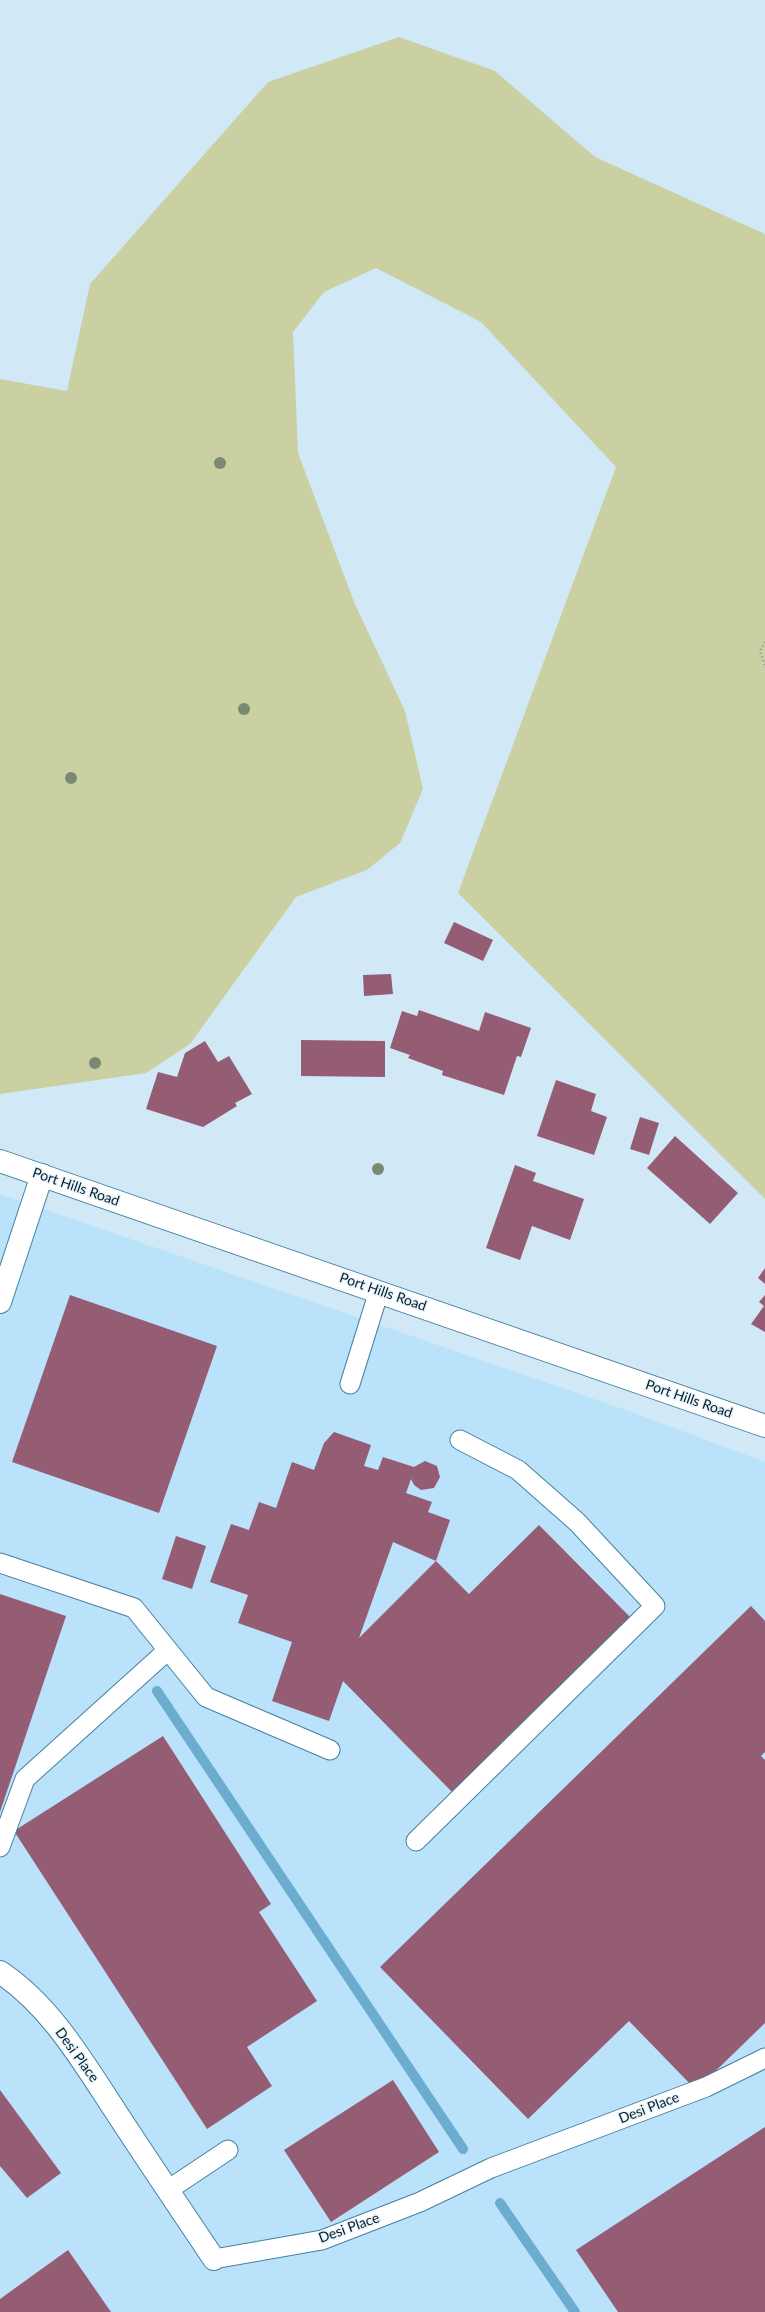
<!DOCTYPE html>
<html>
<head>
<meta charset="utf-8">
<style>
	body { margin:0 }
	canvas { display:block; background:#d1e9f7 }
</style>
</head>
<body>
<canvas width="765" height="2312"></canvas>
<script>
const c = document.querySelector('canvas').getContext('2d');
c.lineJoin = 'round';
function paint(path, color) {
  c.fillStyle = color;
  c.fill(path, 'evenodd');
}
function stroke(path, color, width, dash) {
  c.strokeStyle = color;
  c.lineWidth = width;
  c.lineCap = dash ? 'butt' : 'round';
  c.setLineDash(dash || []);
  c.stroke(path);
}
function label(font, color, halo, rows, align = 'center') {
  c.font = font + ' Lato,sans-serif';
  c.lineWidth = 3;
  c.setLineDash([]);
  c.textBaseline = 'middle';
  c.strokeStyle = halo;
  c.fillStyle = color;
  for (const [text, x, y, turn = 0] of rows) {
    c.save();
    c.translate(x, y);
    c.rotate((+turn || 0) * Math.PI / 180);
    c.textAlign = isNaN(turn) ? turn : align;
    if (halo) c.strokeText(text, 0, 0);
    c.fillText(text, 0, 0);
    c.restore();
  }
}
const built = new Path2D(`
	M0,1194L626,1410L765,1462V2312H0Z`);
const green = new Path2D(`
	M399,37L495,71L595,157L765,234V1199L458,893L616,467L481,322L376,268L324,292L293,332L298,453L354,602L405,711L423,789L400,843L367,870L296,897L190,1044L146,1073L0,1094V379L67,391L90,284L268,82Z`);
const stream = new Path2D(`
	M157,1691L463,2149
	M500,2203L575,2312`);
const building = new Path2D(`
	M454,922L493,940L483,961L444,943Z
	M391,974L393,994L364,996L363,975Z
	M419,1010L479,1031L485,1012L531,1028L521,1057L517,1056L504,1095L442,1075L443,1071L408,1058L410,1055L390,1048L402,1011L417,1016Z
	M301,1040L385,1041V1077L301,1076Z
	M205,1041L218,1062L229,1056L252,1094L235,1103L237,1106L203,1127L146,1109L158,1072L177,1077L185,1053Z
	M556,1080L596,1094L591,1111L607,1117L594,1155L537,1136Z
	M640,1117L659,1123L649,1155L630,1149Z
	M675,1136L738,1193L710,1224L647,1168Z
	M515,1165L536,1173L533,1181L584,1199L570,1240L532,1226L520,1260L486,1248Z
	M765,1268V1284L758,1278Z
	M70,1295L217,1346L159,1513L12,1462Z
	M765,1295V1332L751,1324L764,1306L759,1302Z
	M334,1432L371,1445L364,1466L378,1470L383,1457L414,1467L425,1461L437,1466L440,1477L434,1488L421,1490L414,1485L411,1479L406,1493L432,1502L428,1512L450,1520L436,1561L393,1542L359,1638L436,1561L469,1594L539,1525L631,1618L453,1793L343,1681L329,1721L272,1701L292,1642L238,1623L248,1595L210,1582L231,1524L249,1530L259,1502L276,1508L292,1462L314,1470L324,1443Z
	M176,1536L206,1546L192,1589L162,1579Z
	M0,1594L66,1616L0,1812Z
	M751,1606L765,1621V1752L761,1756L765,1760V2023L696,2090L629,2021L528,2119L380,1967Z
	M163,1736L271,1904L259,1912L317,2001L247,2047L272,2086L207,2129L14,1831Z
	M393,2080L439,2152L331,2222L284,2150Z
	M0,2090L61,2173L27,2198L0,2166Z
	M765,2127V2312H618L576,2250Z
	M68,2250L111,2312H0V2299Z`);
const path = new Path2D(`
	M765,642L760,651L765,666`);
const service = new Path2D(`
	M350,1384L379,1291
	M0,1563L134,1608L206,1697L330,1750
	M416,1841L655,1606L577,1522L518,1470L460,1440
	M0,1847L25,1779L168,1650
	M168,2190L228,2150
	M214,2259L322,2240L420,2202L491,2168L706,2087L765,2058`);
const minor = new Path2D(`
	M0,1302L42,1175
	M0,1972C51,2006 83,2062 116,2112C148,2161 181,2210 214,2259`);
const trunk = new Path2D(`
	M0,1161L765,1426`);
const trees = [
	[220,463],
	[244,709],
	[71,778],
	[95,1063],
	[378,1169]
];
const streetNames = [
	["Port Hills Road",76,1187,19],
	["Port Hills Road",383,1292,19],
	["Port Hills Road",689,1399,19],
	["Desi Place",77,2055,54],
	["Desi Place",649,2108,-21],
	["Desi Place",349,2228,-20]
];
paint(built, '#bae2fa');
paint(green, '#cad0a1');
stroke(stream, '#6caccf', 10);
paint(building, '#945d74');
stroke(service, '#4580a0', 21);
stroke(minor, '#4580a0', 24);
stroke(trunk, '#4580a0', 24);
stroke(path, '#7f98a5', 2.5, [1, 3]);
stroke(service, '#fff', 19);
stroke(minor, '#fff', 22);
stroke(trunk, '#fff', 22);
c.fillStyle = '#7b8872';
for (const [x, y] of trees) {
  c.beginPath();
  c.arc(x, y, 6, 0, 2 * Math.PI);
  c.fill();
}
label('14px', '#051e2b', '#e8f4fb', streetNames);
</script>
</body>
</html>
